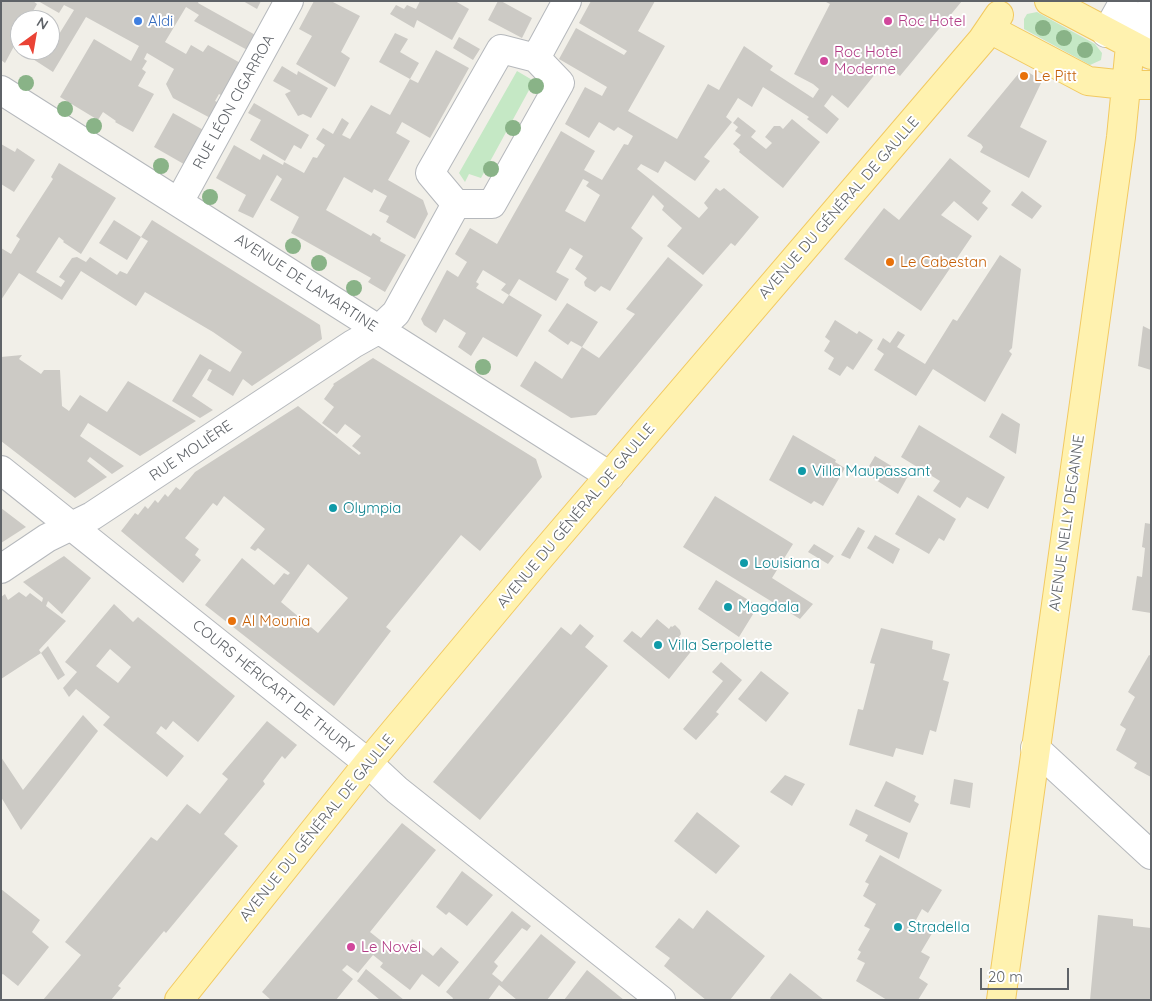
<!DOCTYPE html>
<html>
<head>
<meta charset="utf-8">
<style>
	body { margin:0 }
	#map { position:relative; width:1152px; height:1001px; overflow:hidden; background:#f1efe8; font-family:Quicksand,sans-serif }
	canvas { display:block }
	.frame { position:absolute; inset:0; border:2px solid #5f6368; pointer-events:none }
	.north { position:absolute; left:10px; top:10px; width:50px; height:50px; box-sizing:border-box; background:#fff; border:1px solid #bfc1c3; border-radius:50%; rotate:32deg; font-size:14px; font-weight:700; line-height:20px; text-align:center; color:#5f6368 }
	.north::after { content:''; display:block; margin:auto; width:18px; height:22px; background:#ea4335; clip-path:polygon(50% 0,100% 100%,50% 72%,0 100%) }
	.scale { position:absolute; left:980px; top:968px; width:89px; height:22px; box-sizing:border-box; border:2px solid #5f6368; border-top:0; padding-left:6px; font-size:15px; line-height:18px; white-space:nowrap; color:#5f6368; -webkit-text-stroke:4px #fff; paint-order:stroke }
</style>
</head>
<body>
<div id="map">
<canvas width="1152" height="1001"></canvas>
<div class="frame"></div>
<div class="north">N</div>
<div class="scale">20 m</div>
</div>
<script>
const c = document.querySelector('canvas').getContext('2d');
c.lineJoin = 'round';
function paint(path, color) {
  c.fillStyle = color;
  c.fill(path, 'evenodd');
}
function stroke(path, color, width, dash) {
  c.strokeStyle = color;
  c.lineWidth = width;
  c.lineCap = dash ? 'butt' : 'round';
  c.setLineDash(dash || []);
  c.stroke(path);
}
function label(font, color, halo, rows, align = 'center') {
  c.font = font + ' Quicksand,sans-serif';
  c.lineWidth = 4;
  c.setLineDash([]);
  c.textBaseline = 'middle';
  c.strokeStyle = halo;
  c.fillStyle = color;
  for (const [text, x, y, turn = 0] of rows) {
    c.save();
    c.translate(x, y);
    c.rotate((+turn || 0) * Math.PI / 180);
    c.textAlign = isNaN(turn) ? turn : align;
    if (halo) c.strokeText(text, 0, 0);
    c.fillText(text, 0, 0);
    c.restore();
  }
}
const green = new Path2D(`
	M1037,12L1095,44L1102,53L1101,60L1090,65L1024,29V19L1027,14Z
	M517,71L534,81L481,178L469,174L465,182L459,173Z`);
const building = new Path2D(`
	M1,1H33L37,4L28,20H20V35L5,63L1,60Z
	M38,1H199L198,3L259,37L251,52L194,21L199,15L186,7L165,42L186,54L191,45L203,52L208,45L244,65L226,98L219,94L215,101L222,104L214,120L173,98L166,84L174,69L147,53L144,59L147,61L142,69L146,72L138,86L154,94L133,132L115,122L116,121L103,112L98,120L60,97L94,39L131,61L139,46L86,17L53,72L22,52L23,50H50V36L56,39L74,10L64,5L59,13Z
	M243,1H261L257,9Z
	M314,1H331L360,16L341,52L350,58L335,87L296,64L312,36L299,29Z
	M420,1H455L469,9L452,40L417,20L414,28L390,14L396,5L404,9L407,5L416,9Z
	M498,1H501L532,18L522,38L488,20Z
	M591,1H655L638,31L665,46L628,111L677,139L708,84L719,90L744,46L773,66L770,70L813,98L819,89L813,84L794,74L830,4L824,1H962L900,76L884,63L848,108L832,95L824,106L839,119L827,134L807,119L809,117L763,87L752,107L738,98L726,117L732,122L704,157L710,161L695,181L665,161L658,173L641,164L637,169L699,218L708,208L704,203L716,188L720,191L724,188L759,217L735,246L731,243L703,275L667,246L682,228L662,210L664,206L653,195L631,228L643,238L610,291L601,286L595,292L585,286L584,282L587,278L575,269L583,256L570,248L556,272L569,279L556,301L519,279L509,295L501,290L506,284L483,270L476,282L479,284L476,288L503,304L509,295L542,315L517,357L483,337L471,356L458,347L466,333L444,319L436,333L424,325L421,319L447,270L458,277L467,262L455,254L470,228L497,244L561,131L595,151L584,170L602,180L624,144L628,145L633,136L618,127L614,131L599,122L589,138L565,124L585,87L602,96L607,87L559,59L576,28L624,55L627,51L579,23ZM583,179L589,182L586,186L600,195L585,222L565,211Z
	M395,33L408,39L400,52L419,63L410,79L379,62Z
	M459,37L480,49L473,60L453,48Z
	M436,50L469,68L430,138L402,122L396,133L410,141L388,180L423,200L428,214L415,239L386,222L389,216L379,211L387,196L374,189L372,193L344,177L326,210L371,236L373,233L381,238L380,241L406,255L385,292L368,282L371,278L291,233L299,217L270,200L282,179L277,175L253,218L238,211L246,195L216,178L234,145L260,160L263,154L283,165L284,162L304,173L313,157L317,158L325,145L316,139L323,128L333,134L342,118L349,123L342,135L350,139L371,105L390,115L410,79L418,83Z
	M282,66L297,75L298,71L328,88L311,118L303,114L298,116L285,94L291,91L273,81Z
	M1025,70L1042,81L1020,127L1047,141L1029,178L980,152L983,147L981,144L967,136L1019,73Z
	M254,103L309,135L301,149L294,145L285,161L250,140L261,120L248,113Z
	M173,113L207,132L189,167L154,147Z
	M738,117L756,131L751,137L766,149L772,143L765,137L774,126H780L783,129L792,119L820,142L783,188L739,152L740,150L733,144L741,135L735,131L738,127L733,123Z
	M1,144L15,152L17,148L35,160L14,192L1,184Z
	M950,158L991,191L982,203L988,208L978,221L954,201L941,215L972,236L921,311L844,259L884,208L899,220Z
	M59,163L116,198L81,254L63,242L64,241L59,237L36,272L61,287L65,281L59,277L72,258L77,257L86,262L90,257L117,275L120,271L127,274L148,241L141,237L152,220L320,325L322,339L252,386L243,379L233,396L207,380L212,370L209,369L192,396L213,410L200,418L172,401L200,354L230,372L242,352L213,332L145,292L136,306L81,271L62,300L19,273L1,300V248L11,254L20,239L16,236L53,179L51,177Z
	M1022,191L1042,206L1032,219L1011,205Z
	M114,220L141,237L127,260L99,243Z
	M1000,255L1021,269L1012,348L1009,351L1012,354L985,402L933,369L916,396L874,370L884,354L877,349L883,338L890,343L898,331L905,335L897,347L925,364L953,319L957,321Z
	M668,257L703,285L596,415L571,418L520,386L535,361L562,379L582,347L599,358L635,314L626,309Z
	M567,303L598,322L582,347L571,341L568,345L548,331Z
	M835,320L857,334L859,331L873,340L853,370L847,366L840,376L828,369L834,358L824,351L830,341L825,337Z
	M1143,326L1151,330V370L1138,366Z
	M22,355L19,359L41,374L44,370H60L62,406L69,411L80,395L107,412L128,381L196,421L140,456L88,423L80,436L124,466L112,474L90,457L87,461L107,477L75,498L1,441V357Z
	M373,358L536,459L542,477L480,551L461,535L386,627L391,631L334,706L205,605L242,558L274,585L284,573L288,575L290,573L258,548L255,551L250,548L265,529L224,496L217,506L213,503L185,538L199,549L195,555L201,560L183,583L121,531L135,513L138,515L145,506L148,509L155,500L158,503L165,494L168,497L176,487L180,490L195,472L298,406L359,455L361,453L352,446L361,436L345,424L337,434L322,423L334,407L324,399L334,385L333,384ZM308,564L348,598L318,633L281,602Z
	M1002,413L1020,424L1016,454L989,437Z
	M919,425L1005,477L988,509L967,497L960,508L933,491L940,481L901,457Z
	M793,435L836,460L835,462L845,468L823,506L814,501L811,504L769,480Z
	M875,456L908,476L898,494L865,473Z
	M918,495L956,519L944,541L939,538L929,554L895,534Z
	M715,496L793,544L772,578L813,604L800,619L683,547Z
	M1,508L26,527L1,543Z
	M1145,523L1151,524V613L1132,610L1137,576L1142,577L1145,548L1142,547Z
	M858,527L865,531L850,559L841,555Z
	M875,535L900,549L893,564L867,548Z
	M814,544L834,556L828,564L808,552Z
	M64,556L91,578L62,614L48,601L46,606L66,621L39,650L41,653L1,679V597L5,594L8,600L19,592L26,597L30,593L42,602L43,598L23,582Z
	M716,580L758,606L739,637L698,609Z
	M114,604L133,622L138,617L235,696L198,742L173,721L166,730L161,726L156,733L184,756L167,777L103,725L110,717L76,689L69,697L63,688L77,672L65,662ZM110,649L131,667L118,683L96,666Z
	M657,619L669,629L671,626L672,627L675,625L680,630L681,634L679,637L693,649L669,679L623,641L632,631L641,638Z
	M580,624L594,636L585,647L608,666L480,820L433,782L561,627L571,635Z
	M881,628L933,641L932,649L950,654L943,680L949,682L936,732L930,730L923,755L896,748L893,757L849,745L858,709L863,710L875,664L870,663Z
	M48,646L65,675L58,680L41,653Z
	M1149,655L1151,656V777L1134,768L1137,763L1116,750L1126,729L1120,725L1135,697L1128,692Z
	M721,662L742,680L716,712L719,714L696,740L683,729L723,681L712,672Z
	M761,671L789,693L766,722L738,699Z
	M83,715L98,731L21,830L1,797V757L23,790Z
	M267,721L297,745L285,759L282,756L263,781L265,784L224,834L238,846L166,933L164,931L118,986L121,988L111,1000H43L81,955L65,942L151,837L157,841L187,804L200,814L228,779L222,774Z
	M785,775L805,784L792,806L770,792Z
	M954,779L973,783L970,808L950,804Z
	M886,781L916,796L914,801L919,804L910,823L874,806Z
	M856,809L908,833L899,859L865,841L868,835L849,825Z
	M697,812L740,846L716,874L674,841Z
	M402,823L436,850L370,932L399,955L412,939L433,956L441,947L459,962L439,987L422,974L410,990L380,967L383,963L373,955L358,973L347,965L342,970L353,979L336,1000H271L262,992Z
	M880,855L942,890L928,913L922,909L916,920L934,930L921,952L930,957L919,978L928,984L918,1000H887L856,981L865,963L857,959L861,952L858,950L870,929L864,926L876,904L863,896L869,884L865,882Z
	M462,871L493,895L467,926L449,912L446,915L436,907Z
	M1,889L40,920L32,932L49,947L18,986L3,974L1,975Z
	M707,910L765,956L730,1000H706L664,966L670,958L655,947L679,918L693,929Z
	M512,911L531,926L527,931L522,928L494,962L498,966L492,974L502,982L541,934L576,962L547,1000H517L499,985L488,1000H452L453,998L446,992Z
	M1098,915L1133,919V926L1151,928V1000H1090Z
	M366,969L404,1000H380L357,981Z
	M587,970L624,1000H564Z
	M790,973L824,1000H772L770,998Z`);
const minor = new Path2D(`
	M1106,33L1124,1
	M1130,46L1151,8
	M501,49L536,58L560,83L492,204H456L430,173Z
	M536,58L567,1
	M1,90L610,476
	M179,202L289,1
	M1,470L368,763L397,790L661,1000
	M1,569L47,538L92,516L353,344L378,330L396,313L456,204
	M1035,748L1151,855`);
const major = new Path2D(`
	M1049,1L1151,55
	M1001,35L1088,81L1126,85H1151
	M179,1000L368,763L535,563L982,40L999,15
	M1001,1000L1121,137L1130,46`);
const trees = [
	[1043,28],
	[1064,38],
	[1085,50],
	[26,83],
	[536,86],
	[65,109],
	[94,126],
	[513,128],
	[161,166],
	[491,169],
	[210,197],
	[293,246],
	[319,263],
	[354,288],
	[483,367]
];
const markers = [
	[138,21,5,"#3f7fe0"],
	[888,21,5,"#d1479c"],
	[824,61,5,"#d1479c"],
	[1024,76,5,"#e8710a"],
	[890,262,5,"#e8710a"],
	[802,471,5,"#0f9aa8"],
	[333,508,5,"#0f9aa8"],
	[744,563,5,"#0f9aa8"],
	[728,607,5,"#0f9aa8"],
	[232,621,5,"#e8710a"],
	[658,645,5,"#0f9aa8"],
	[898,927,5,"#0f9aa8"],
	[351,947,5,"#d1479c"]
];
const shopNames = [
	["Aldi",148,21]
];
const hotelNames = [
	["Roc Hotel",898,21],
	["Roc Hotel",834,52],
	["Moderne",834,69],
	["Le Novel",361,947]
];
const foodNames = [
	["Le Pitt",1034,76],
	["Le Cabestan",900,262],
	["Al Mounia",242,621]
];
const streetNames = [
	["RUE LÉON CIGARROA",234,102,-61],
	["AVENUE DU GÉNÉRAL DE GAULLE",839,208,-49],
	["AVENUE DE LAMARTINE",306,283,33],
	["RUE MOLIÈRE",191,451,-34],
	["AVENUE DU GÉNÉRAL DE GAULLE",576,516,-50],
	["AVENUE NELLY DEGANNE",1067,523,-82],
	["COURS HÉRICART DE THURY",273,687,39],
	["AVENUE DU GÉNÉRAL DE GAULLE",317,828,-51]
];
const cultureNames = [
	["Villa Maupassant",812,471],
	["Olympia",343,508],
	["Louisiana",754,563],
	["Magdala",738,607],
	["Villa Serpolette",668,645],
	["Stradella",908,927]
];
paint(green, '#c5e8c5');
paint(building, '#cccac5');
stroke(minor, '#b5b8bc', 30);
stroke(major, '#f2c960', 30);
stroke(minor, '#fff', 28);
stroke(major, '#fff2af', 28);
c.fillStyle = '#89b387';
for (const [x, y] of trees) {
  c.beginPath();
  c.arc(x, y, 8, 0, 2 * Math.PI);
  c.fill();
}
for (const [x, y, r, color] of markers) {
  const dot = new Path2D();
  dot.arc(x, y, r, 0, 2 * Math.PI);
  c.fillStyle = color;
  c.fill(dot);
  stroke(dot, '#fff', 2);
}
label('15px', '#366cbe', '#fff', shopNames, 'left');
label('15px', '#b23c85', '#fff', hotelNames, 'left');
label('15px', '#c56008', '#fff', foodNames, 'left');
label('15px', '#5f6368', '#fff', streetNames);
label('15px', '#0d838f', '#fff', cultureNames, 'left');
</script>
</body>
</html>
